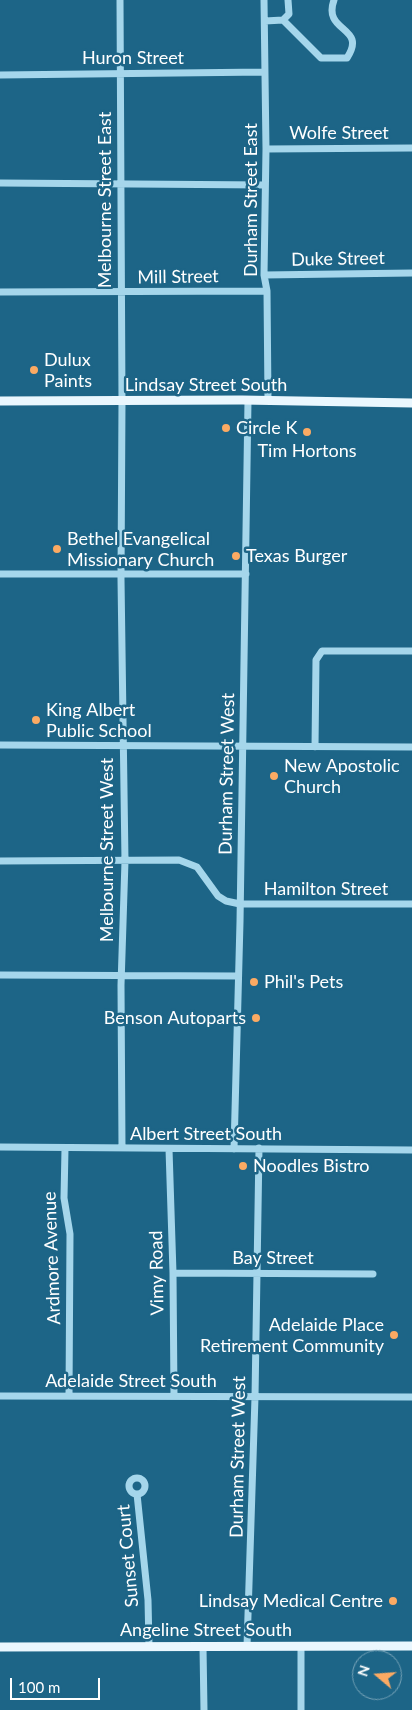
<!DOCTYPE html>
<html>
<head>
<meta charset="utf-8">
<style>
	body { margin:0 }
	#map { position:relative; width:412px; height:1710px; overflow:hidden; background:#1d6587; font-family:Lato,sans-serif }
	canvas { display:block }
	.north { position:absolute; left:352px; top:1650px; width:50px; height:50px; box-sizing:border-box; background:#1d6587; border:1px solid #77a3b7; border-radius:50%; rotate:288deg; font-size:14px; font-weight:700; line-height:20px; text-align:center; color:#fff }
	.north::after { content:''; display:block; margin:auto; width:18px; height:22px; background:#fbaa63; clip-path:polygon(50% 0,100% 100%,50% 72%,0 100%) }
	.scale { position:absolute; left:10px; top:1678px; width:90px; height:22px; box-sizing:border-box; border:2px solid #fff; border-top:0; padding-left:6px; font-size:15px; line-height:18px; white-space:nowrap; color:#fff; -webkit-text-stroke:4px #1d6587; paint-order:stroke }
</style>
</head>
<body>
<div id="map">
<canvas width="412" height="1710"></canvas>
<div class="north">N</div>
<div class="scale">100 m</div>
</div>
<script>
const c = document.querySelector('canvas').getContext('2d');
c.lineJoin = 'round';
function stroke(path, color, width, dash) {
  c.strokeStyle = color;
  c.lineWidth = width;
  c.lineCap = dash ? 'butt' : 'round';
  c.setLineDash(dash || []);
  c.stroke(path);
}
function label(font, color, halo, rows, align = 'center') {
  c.font = font + ' Lato,sans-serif';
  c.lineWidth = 5;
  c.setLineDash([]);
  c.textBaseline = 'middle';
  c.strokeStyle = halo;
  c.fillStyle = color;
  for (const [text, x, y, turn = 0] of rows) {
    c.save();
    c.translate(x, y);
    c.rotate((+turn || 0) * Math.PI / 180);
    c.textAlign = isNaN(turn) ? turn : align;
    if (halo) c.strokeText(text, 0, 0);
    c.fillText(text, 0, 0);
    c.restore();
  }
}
const minor = new Path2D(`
	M120,0L122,401L121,579L125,861L121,985L122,1148
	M264,0L266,149L264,275L267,291L268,400
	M283,20L321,58H347C368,26 322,33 334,0
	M265,21L283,20L289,14L288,0
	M0,75L265,72
	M266,149L412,148
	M0,183L265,185
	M264,275L412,273
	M0,292L267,291
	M0,574H246
	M0,745L412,747
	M315,747L316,660L322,651H412
	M0,861L179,860L197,867L218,896L226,901L240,904H412
	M0,975L238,976
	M0,1147L412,1150
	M65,1149L64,1198L70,1234L69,1396
	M169,1149L173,1273L174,1396
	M234,1149L240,922L248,401
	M173,1273L373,1274
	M0,1396L412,1397
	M129 1486a8 8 0 1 1 16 0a8 8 0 1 1-16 0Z
	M137,1494L148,1600L149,1646
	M247,1646L255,1397L259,1148
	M203,1647L204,1710
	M301,1710V1647`);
const major = new Path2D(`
	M0,401L242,400L412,403
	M0,1647L412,1646`);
const markers = [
	[34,370,5,"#fbaa63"],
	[226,428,5,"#fbaa63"],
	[307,432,5,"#fbaa63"],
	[57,549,5,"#fbaa63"],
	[236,556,5,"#fbaa63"],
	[36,720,5,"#fbaa63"],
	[274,776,5,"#fbaa63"],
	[254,982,5,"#fbaa63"],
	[256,1018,5,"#fbaa63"],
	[243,1166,5,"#fbaa63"],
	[394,1335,5,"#fbaa63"],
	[393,1601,5,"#fbaa63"]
];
const streetNames = [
	["Huron Street",133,58],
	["Wolfe Street",339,133],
	["Melbourne Street East",105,200,-90],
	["Durham Street East",251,200,-90],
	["Duke Street",338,259,-1],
	["Mill Street",178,277,-1],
	["Lindsay Street South",206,385],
	["Durham Street West",227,774,-89],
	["Melbourne Street West",107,850,-90],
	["Hamilton Street",326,889],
	["Albert Street South",206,1134],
	["Ardmore Avenue",52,1258,-92],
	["Bay Street",273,1258],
	["Vimy Road",157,1273,-91],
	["Adelaide Street South",131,1381],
	["Durham Street West",238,1457,-89],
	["Sunset Court",128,1556,-95],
	["Angeline Street South",206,1630]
];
const poiNames = [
	["Dulux",44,360],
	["Paints",44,381],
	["Circle K",236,428],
	["Tim Hortons",307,451,"center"],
	["Bethel Evangelical",67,539],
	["Missionary Church",67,560],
	["Texas Burger",246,556],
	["King Albert",46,710],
	["Public School",46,731],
	["New Apostolic",284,766],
	["Church",284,787],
	["Phil's Pets",264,982],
	["Benson Autoparts",246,1018,"right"],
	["Noodles Bistro",253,1166],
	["Adelaide Place",384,1325,"right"],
	["Retirement Community",384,1346,"right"],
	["Lindsay Medical Centre",383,1601,"right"]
];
stroke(minor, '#a5d6eb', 7);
stroke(major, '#eaf7fe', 9);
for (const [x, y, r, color] of markers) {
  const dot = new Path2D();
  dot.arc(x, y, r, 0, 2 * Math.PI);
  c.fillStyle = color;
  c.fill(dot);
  stroke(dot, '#1d6587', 2);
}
label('18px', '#fff', '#1d6587', streetNames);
label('18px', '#fff', '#1d6587', poiNames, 'left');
</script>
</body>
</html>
